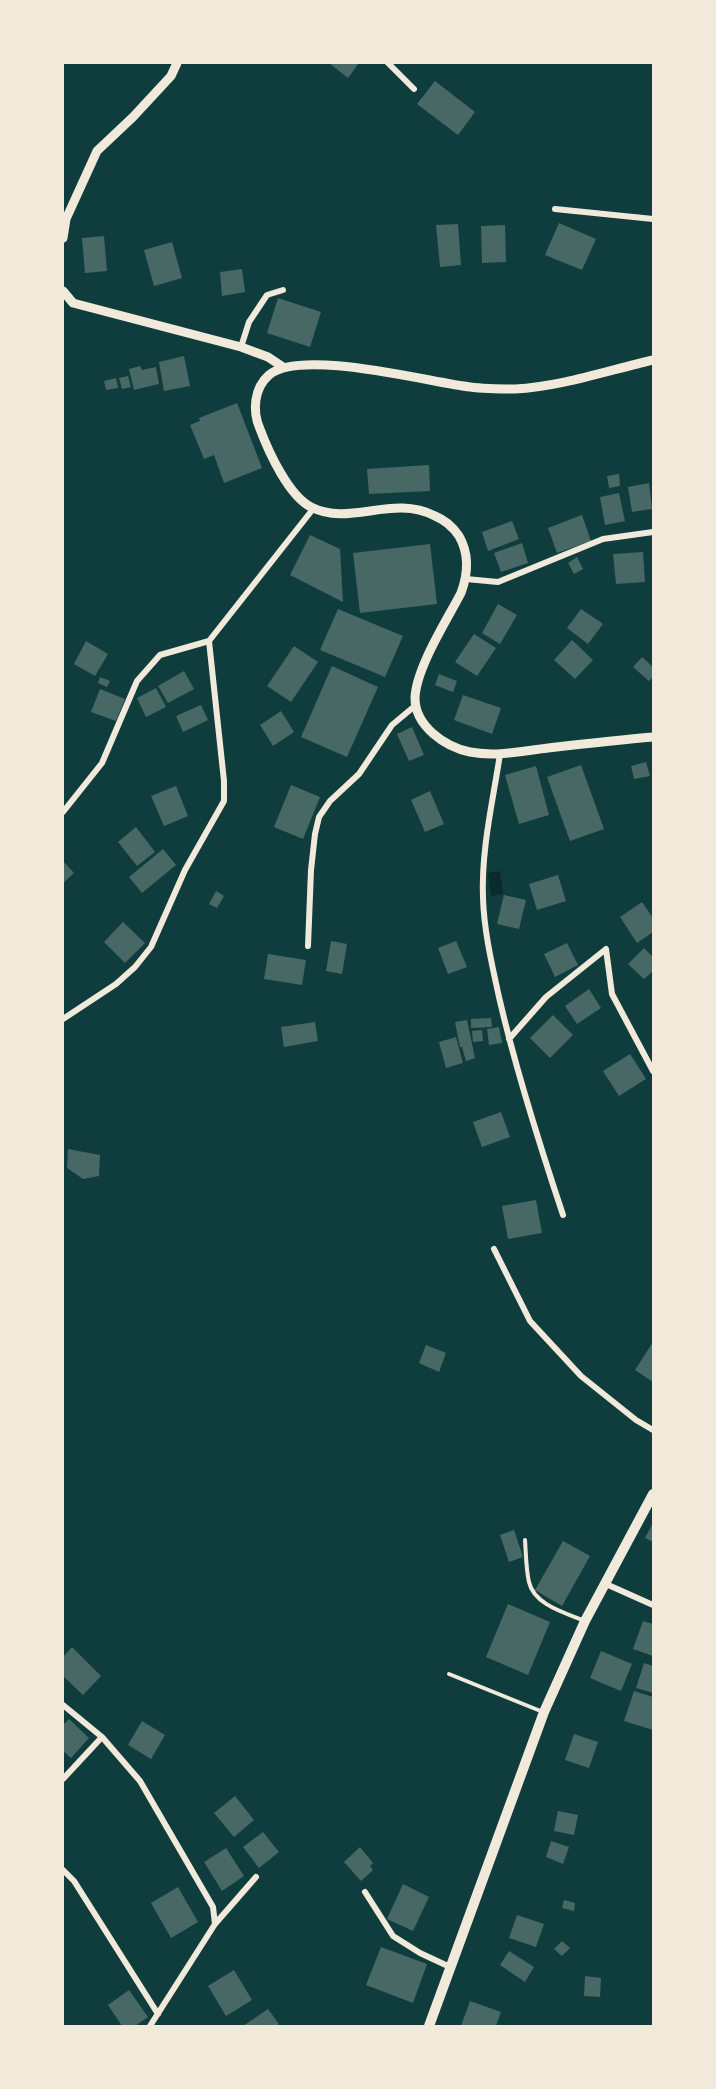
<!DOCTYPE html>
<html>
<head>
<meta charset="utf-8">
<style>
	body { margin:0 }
	#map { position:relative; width:716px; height:2089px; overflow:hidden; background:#0f3d3e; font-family:Quicksand,sans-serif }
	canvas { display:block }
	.frame { position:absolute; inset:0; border:64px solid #f1e9da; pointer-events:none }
</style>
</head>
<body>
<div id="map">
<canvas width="716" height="2089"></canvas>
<div class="frame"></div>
</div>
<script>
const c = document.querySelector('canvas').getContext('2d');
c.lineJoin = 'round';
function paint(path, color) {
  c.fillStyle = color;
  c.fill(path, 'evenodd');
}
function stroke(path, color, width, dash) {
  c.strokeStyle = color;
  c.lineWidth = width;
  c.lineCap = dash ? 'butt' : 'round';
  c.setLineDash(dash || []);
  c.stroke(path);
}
const water = new Path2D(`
	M500,871L503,894L491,896L488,873Z`);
const building = new Path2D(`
	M329,63H359L348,78Z
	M435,81L475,112L458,135L417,104Z
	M559,223L596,239L582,270L545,255Z
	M458,224L461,265L440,267L436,225Z
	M505,225L506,262L482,263L481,226Z
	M104,236L107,271L85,273L82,238Z
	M172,242L182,278L154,286L144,250Z
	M242,269L245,292L222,296L220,272Z
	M278,298L321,312L310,347L267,333Z
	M184,356L190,386L164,391L159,362Z
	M140,366L142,370L156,367L159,384L134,390L129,369Z
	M128,376L131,387L122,389L119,378Z
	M116,378L118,388L106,390L104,381Z
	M237,403L262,468L224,483L214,455L204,459L190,425L200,421L199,418Z
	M429,465L430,491L369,494L367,469Z
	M619,474L620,486L609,488L607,476Z
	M649,483L652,509L632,512L628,487Z
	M619,493L625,521L605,525L600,497Z
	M582,515L591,541L557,553L548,528Z
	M512,521L519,539L488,551L482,532Z
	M310,535L340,549L343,602L290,575Z
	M522,543L528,563L501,572L494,553Z
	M430,544L437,604L360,613L353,553Z
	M643,552L645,582L616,584L613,554Z
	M577,557L583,569L574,574L568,563Z
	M498,604L517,615L500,644L482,633Z
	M338,609L403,636L385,677L320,650Z
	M581,609L603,624L588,644L567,628Z
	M474,634L496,648L477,676L455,662Z
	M572,640L593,660L575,679L554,660Z
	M86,641L108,654L95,676L74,664Z
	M294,646L318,662L291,702L267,686Z
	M642,657L653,667V677L649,681L633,667Z
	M332,666L378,687L347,757L301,737Z
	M184,671L194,689L168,703L158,686Z
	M439,674L457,681L453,692L435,685Z
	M100,677L110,681L107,687L98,683Z
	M156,688L166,707L146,717L137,698Z
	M100,689L125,699L116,721L91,712Z
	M463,695L501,708L492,734L454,720Z
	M201,705L208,720L183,732L176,716Z
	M281,711L294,732L273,746L260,725Z
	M412,727L424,755L409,761L397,734Z
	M646,762L650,776L634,779L631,766Z
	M581,765L604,829L570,841L547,777Z
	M536,766L549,815L519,824L505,775Z
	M291,785L320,797L303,839L274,827Z
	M176,786L188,816L164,826L151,796Z
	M430,791L444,824L425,832L411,800Z
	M136,827L155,852L137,866L118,842Z
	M163,849L176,865L142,893L129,877Z
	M63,861L74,873L63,883Z
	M558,875L566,901L537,910L529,884Z
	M216,891L224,896L217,908L209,904Z
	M504,895L526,900L519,929L497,924Z
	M642,902L653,918V932L637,943L620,917Z
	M123,922L145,943L125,963L104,942Z
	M331,941L347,944L342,974L326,971Z
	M456,941L467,967L448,974L438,948Z
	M567,943L578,965L555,977L544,954Z
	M644,948L653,957V971L644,979L628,964Z
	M268,954L306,960L302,985L264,979Z
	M589,989L601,1008L577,1024L565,1006Z
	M553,1015L573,1035L550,1058L530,1038Z
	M491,1018L492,1027L471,1028V1019Z
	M467,1020L475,1058L466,1061L462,1047H460L455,1022Z
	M315,1022L318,1041L284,1047L281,1027Z
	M499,1027L502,1043L489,1045L487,1029Z
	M482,1030L483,1041L473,1042L472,1031Z
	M456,1037L463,1063L446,1068L439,1042Z
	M630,1054L646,1079L619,1096L603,1071Z
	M501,1112L510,1137L482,1147L473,1122Z
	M68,1149L100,1155L99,1176L83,1179L67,1168Z
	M536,1200L542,1233L508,1239L502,1206Z
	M653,1342V1382L635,1370Z
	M426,1345L446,1353L439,1372L419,1363Z
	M653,1523V1542L645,1538Z
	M514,1530L523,1557L509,1562L500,1535Z
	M563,1541L590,1556L562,1606L535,1590Z
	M508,1604L550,1622L528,1675L486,1657Z
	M643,1621L653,1624V1656L633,1649Z
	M72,1647L101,1676L83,1695L63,1676V1657Z
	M601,1651L632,1664L621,1691L590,1678Z
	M644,1663L653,1666V1693L636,1688Z
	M634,1691L653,1697V1730L624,1721Z
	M69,1719L89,1738L71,1758L63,1751V1725Z
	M142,1721L165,1735L151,1759L128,1745Z
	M574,1734L598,1742L589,1768L565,1760Z
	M235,1796L254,1820L234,1837L214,1813Z
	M558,1811L578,1815L574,1835L554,1831Z
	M263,1832L279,1852L259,1868L243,1847Z
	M551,1841L569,1847L563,1864L546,1857Z
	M360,1847L373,1863L370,1866L373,1870L361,1881L344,1862Z
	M226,1848L244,1876L222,1891L204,1862Z
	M403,1884L429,1897L413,1931L387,1919Z
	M178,1887L198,1922L171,1938L151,1903Z
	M564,1900L575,1903L574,1911L562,1908Z
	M517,1915L544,1924L536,1947L509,1938Z
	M562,1941L570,1948L562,1956L554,1949Z
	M381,1947L427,1964L413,2003L366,1985Z
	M509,1951L534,1967L525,1982L500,1965Z
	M234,1970L252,2000L226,2016L208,1986Z
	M585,1976L601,1978L600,1997L584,1996Z
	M129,1990L148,2017L135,2026H122L108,2005Z
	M470,2001L501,2012L496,2026H461Z
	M268,2009L279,2024L276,2026H243Z`);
const service = new Path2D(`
	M525,1540C526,1554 526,1569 529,1582C534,1605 566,1613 585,1621
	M449,1674L543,1712`);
const minor = new Path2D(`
	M388,63L414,89
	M555,209L653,219
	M241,347L249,322L267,295L283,290
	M466,579L498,582L603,539L653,532
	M500,754C493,801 481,850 483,898C484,931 492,965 499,997C516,1071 539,1143 563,1215
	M63,812L102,763L137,681L160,655L209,641
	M308,946L311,870L315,834L319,817L330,801L359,774L392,725L416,705
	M63,1019L116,984L135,967L151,947L185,870L224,801V781L209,641L313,509
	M509,1039L546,997L606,949L612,994L653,1071
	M494,1249L530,1321L581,1376L636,1420L653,1430
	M606,1584L653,1605
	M63,1705L102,1737L140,1781L213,1907L215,1924L150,2026
	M63,1779L102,1737
	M63,1870L74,1881L158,2014
	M365,1892L393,1936L420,1953L450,1967
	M215,1924L256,1877`);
const tertiary = new Path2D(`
	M63,238L66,219L97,151L133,117L171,76L177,63
	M63,291L73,303L241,347L268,357L283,367
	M653,360C609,370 560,387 515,389C500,389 485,389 470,387C428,382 301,348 269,375C254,388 252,411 260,429C269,453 289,496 311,507C350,527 392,494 435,516C445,520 453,527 459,536C470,555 468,574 461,593C447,620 416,668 415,698C415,726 445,747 470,752C496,757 522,751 548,748C583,744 618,740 653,737`);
const secondary = new Path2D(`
	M429,2026L544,1712L585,1621L653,1494`);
paint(water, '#0a2a2b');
paint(building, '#486865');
stroke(service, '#f1e9da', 4);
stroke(minor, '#f1e9da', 6);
stroke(tertiary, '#f1e9da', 9);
stroke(secondary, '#f1e9da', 10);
</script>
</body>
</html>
